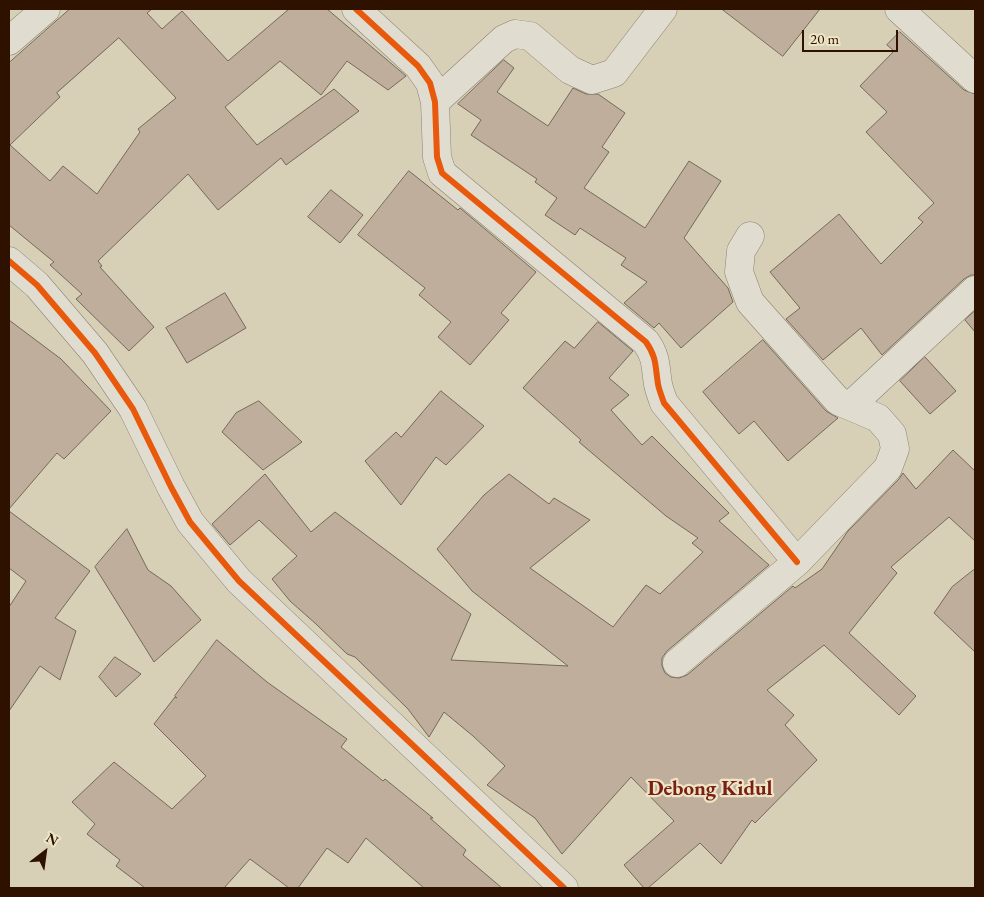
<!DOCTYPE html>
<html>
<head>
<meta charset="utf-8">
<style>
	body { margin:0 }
	#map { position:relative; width:984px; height:897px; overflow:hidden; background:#d8d0b6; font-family:"EB Garamond",serif }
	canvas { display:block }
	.frame { position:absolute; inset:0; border:10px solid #2f1100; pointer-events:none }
	.north { position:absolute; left:20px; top:827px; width:50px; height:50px; -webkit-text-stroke:4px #eee5c7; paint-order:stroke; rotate:30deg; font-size:14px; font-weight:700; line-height:20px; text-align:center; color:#2f1100 }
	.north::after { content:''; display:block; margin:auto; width:18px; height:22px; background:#2f1100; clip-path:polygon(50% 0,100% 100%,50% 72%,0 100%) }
	.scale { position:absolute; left:802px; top:30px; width:96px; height:22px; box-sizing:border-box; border:2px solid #2f1100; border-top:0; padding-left:6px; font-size:15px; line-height:18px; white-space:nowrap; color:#2f1100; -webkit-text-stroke:4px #eee5c7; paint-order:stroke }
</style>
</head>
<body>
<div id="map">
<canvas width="984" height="897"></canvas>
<div class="frame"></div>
<div class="north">N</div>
<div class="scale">20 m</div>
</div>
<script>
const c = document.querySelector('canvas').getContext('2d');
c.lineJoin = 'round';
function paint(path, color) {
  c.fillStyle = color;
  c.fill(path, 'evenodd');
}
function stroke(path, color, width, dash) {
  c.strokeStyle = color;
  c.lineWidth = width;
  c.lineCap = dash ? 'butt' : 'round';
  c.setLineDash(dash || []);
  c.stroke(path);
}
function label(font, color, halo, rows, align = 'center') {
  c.font = font + ' "EB Garamond",serif';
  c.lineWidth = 4.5;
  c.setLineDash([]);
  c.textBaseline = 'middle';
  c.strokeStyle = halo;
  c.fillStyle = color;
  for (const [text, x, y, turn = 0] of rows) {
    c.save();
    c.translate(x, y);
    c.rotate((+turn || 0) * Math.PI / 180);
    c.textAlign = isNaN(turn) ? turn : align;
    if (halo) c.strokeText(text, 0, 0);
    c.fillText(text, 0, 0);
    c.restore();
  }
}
const building = new Path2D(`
	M70,9H152L147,13L162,29L182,11L228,61L289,9H327L406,76L388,90L347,61L321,95L280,61L225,107L257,145L334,89L359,111L286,165L281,158L218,210L188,174L98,261L102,266L100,267L154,327L129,351L76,299L82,294L50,265L54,262L9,225V63ZM119,38L176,98L138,129L140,132L97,194L63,166L50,181L10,145L60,97L57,93Z
	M722,9H820L783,56Z
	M900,32L964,90L975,94V275H971L964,279L882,355L861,328L823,360L786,319L800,308L770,272L839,214L881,264L923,222L918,218L934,203L866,132L887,112L860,86L894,51L887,45Z
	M504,60L514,68L497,92L548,126L573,88L586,94H598L625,113L602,147L609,152L584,188L645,228L689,161L721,181L684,238L728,288L733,302L681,348L659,323L654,328L624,303L647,282L621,265L626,258L580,228L575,235L545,215L557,198L535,182L537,179L471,135L481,120L458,104Z
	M409,171L458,210L460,208L536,272L501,313L509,320L470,365L438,337L451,322L419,295L425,288L358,235Z
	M331,190L363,215L340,243L308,217Z
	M225,293L246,328L187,363L166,328Z
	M975,311V332L965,320Z
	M9,320L61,359L111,411L64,459L57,453L9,509Z
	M598,322L633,351L609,378L629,395L611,410L642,445L652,436L729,513L719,521L769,565L667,651L662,658V666L665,673L671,677L679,678L687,675L793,586L795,588L822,569L848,531L899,479L903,473L916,489L953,450L975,471V541L949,517L891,567L897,573L849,633L916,696L899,715L824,645L767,690L794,715L785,725L817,760L755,823L752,820L721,864L700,843L648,888H644L624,865L674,821L631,777L562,854L535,818L487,785L505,766L473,736L444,712L429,737L408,709L355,657L347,654L316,624L290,601L272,579L297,556L259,520L230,545L212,524L265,474L311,532L335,512L471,614L451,660L568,666L472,591L437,549L484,495L509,474L549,504L554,498L590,520L530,568L613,627L646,585L660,594L703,552L692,543L698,538L666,516L579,442L581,440L523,388L565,341L574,348Z
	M763,340L826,411L838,418L788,461L754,421L739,434L703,392Z
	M925,357L956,391L930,414L900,381Z
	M441,391L484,426L446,465L436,457L401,505L365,461L396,432L401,437Z
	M259,401L302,442L263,470L222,432L236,413Z
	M9,511L90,571L55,618L76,631L60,680L40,666L9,711V607L26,581L9,568Z
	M127,529L148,570L171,586L201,620L154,662L95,567Z
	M975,569V652L934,613L952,587Z
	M217,640L267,682L347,739L341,747L383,781L385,779L433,818H430L466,850L463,855L502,888H424L366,838L348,863L327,848L298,888H289L250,859L224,888H145L116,866L120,860L87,834L95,824L72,802L114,762L172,809L206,776L154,724L175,697L177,698L175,696Z
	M115,657L141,674L116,697L99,677Z`);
const minor = new Path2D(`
	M356,9L418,66L430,83L435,102L437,157L442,173L646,342C657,358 655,366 658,384C659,390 662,397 664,403L797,562
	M899,9L975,79
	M9,41L46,9
	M435,102L504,39L515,34L530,36L570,70L592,80L614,73L663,9
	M9,261L37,285L95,353L133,409L171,487L190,522L239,581L564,888
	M850,406L975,290
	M677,663L797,562L888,468L895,449L892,434L878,418L838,401L750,302L739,272L741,251L750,236`);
const cycleway = new Path2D(`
	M356,9L418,66L430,83L435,102L437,157L442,173L646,342C657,358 655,366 658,384C659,390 662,397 664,403L797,562
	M9,261L37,285L95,353L133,409L171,487L190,522L239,581L564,888`);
const quarterNames = [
	["Debong Kidul",710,789]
];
paint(building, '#bfae9c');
stroke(building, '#73695a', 1);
stroke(minor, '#8b8272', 29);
stroke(minor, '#e0dcd0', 28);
stroke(cycleway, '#e8590c', 6);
label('bold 21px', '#7a1f14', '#eee5c7', quarterNames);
</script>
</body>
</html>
